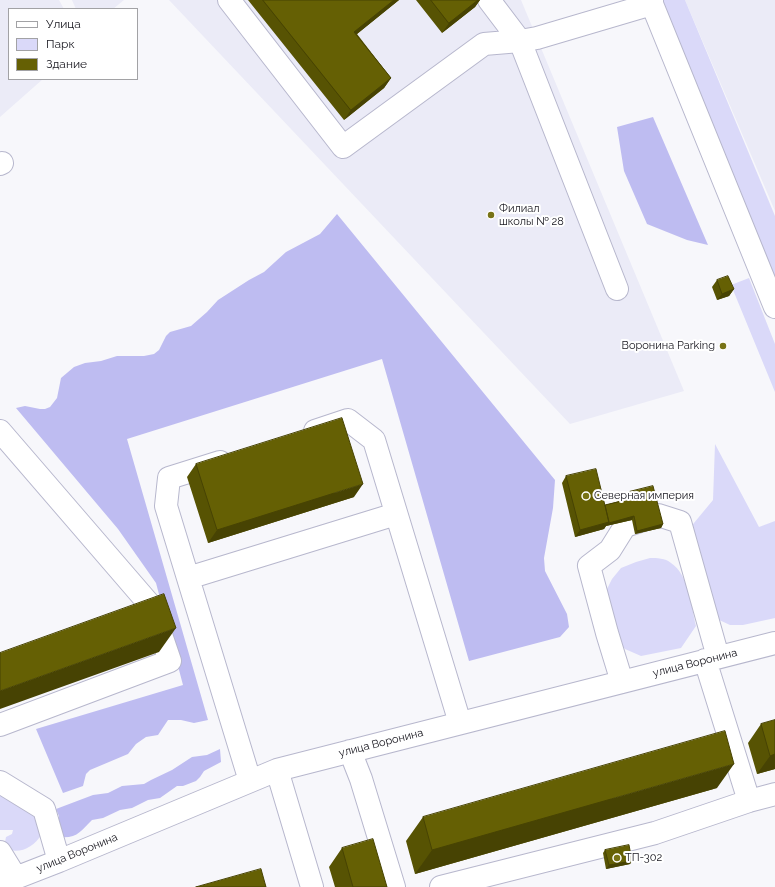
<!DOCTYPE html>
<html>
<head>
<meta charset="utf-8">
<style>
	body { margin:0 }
	#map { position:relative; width:775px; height:887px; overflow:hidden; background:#f7f7fb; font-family:Raleway,sans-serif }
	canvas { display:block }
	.legend { position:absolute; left:8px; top:8px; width:130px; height:72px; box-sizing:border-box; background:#fff; border:1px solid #a2a2a5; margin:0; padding:5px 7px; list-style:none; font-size:12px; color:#17161e }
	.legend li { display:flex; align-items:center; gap:8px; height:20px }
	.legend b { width:20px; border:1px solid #a2a2a5 }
</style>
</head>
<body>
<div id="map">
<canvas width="775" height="887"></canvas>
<ul class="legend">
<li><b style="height:5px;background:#fff"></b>Улица</li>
<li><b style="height:11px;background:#dad9f9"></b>Парк</li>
<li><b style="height:11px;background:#656004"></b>Здание</li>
</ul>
</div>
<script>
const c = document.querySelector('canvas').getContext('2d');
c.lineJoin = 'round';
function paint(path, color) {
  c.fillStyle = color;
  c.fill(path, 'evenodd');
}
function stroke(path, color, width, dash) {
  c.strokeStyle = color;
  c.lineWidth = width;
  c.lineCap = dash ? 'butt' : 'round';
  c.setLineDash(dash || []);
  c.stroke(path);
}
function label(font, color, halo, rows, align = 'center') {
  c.font = font + ' Raleway,sans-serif';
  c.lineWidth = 4;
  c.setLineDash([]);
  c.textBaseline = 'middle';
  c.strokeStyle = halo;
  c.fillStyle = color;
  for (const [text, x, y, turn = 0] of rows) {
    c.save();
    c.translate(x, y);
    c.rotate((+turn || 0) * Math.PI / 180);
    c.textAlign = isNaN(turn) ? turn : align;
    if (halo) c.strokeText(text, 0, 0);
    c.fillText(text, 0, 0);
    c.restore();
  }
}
const built = new Path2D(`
	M0,0H59L64,9H9V79H43L0,117Z
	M72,0H124L113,9H76Z
	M169,0H521L684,391L570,424Z
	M685,0H775V211Z`);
const green = new Path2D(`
	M659,0H685L775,216V296Z
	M749,278L775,344V392L731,285Z
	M715,444L759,527L775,521V618L743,625H730L717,619L689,529L713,500Z
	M650,558C657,558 665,558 671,563C689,575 691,606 696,626L681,648L641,656L625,649L619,642L606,591L612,579L621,568L636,562Z
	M0,784L34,805L41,835C34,848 16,856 4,847L6,837L12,834L13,830H0Z`);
const forest = new Path2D(`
	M653,117L708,245L687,240L647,224L624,171L617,127Z
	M337,214L555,480L553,508L544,558L545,571L567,614L569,627L560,637L469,661L382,359L127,439L208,720L194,723L181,720H168L158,735L146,737L136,744L128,754L90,770L86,774L83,786L63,793L36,729L183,685L156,583L118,529L16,408L25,406L40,409H45L50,407L57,398L61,378L74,367L85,363L101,361L117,356H144L154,354L159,350L166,336L170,332L191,326L207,312L218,300L249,280L264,272L286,252L320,234Z
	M220,749L221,762L204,771L200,777L196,781L183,786H177L160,798L148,800L132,808L120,810L103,818L92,820C81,831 77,839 59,837V816L56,809L93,795L108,793L122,786L144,784L151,780L172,770L192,757L207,755Z`);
const minor = new Path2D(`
	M229,0L343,147L484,44L520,41L537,38L652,4
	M489,0L520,41L617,289
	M652,0V4L775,307
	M0,164L2,163
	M0,431L151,606
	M315,431L348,420L374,440L460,723
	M220,462L169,478L166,506L250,781
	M188,578L396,514
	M705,660L749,801
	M622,682L607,633L589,566L610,550L625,526L658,515L680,522L718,657
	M0,725L170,661L155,617
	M350,751L361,779L394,887
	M277,770L312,887
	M0,782L44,809L59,861
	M0,852L16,878
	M0,884L59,861L277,770L775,643
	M441,887L655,833L749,801L775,794`);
const wall = new Path2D(`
	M248,0H399L357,34L391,78L384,88L344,120Z
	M416,0H480L475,7L442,33Z
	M9,36V56H8Z
	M717,280L734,289L729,296L717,300L712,287Z
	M196,464L354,497L208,543L187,477Z
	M566,476L605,505L627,499L626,495L629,492L663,524L661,528L635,534L632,520L606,526L604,529L575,537L562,483Z
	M775,720V769L757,774L748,743L761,724Z
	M717,788L415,874L406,841L423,817Z
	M342,848L387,887H335L329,867Z
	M605,850L632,861L630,864L606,869L603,853Z`);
const shadedWall = new Path2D(`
	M394,0H399L347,42L354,32Z
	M478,0H480L475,7L442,33L449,23Z
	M391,78L384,88L344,120L351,110Z
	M734,289L729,296L717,300L722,294Z
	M363,484L354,497L208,543L217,530Z
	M634,516L632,520L606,526L604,529L575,537L580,530Z
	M663,524L661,528L635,534L637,531Z
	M176,628L159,652L0,709V691Z
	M775,754V769L757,774L770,756Z
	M734,764L717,788L415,874L432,850Z
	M632,861L630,864L606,869L609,865Z`);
const building = new Path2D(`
	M263,0H394L354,32L391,78L351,110Z
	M431,0H478L449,23Z
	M728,276L734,289L722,294L717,280Z
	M342,418L363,484L217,530L196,464Z
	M596,469L609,522L580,530L566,476Z
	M653,486L663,524L637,531L634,516L609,523L605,505L630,499L629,492Z
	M164,594L176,628L0,691V653Z
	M775,720V754L770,756L761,724Z
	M725,731L734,764L432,850L423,817Z
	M373,839L387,887H353L342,848Z
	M629,845L632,861L609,865L605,850Z
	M261,869L266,887H196Z`);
const markers = [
	[491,215,4,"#787316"],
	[723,346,4,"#787316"],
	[586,496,4,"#787316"],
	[617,858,4,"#787316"]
];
const poiNames = [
	["Филиал",499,209],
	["школы № 28",499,222],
	["Воронина Parking",715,346,"right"],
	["Северная империя",594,496],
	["ТП-302",625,858]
];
const streetNames = [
	["улица Воронина",695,663,-14],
	["улица Воронина",381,743,-14],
	["улица Воронина",77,853,-22]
];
paint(built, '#ebebf7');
paint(green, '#dad9f9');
paint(forest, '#bebcf1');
stroke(minor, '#b7b7cd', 24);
stroke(minor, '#fff', 22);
paint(wall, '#575303');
paint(shadedWall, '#474303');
paint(building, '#656004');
stroke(building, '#474303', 1);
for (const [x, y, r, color] of markers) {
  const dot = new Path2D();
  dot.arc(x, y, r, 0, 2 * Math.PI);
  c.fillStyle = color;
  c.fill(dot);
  stroke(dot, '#fff', 1.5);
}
label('11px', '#17161e', '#fff', poiNames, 'left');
label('11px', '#17161e', '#fff', streetNames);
</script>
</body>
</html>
